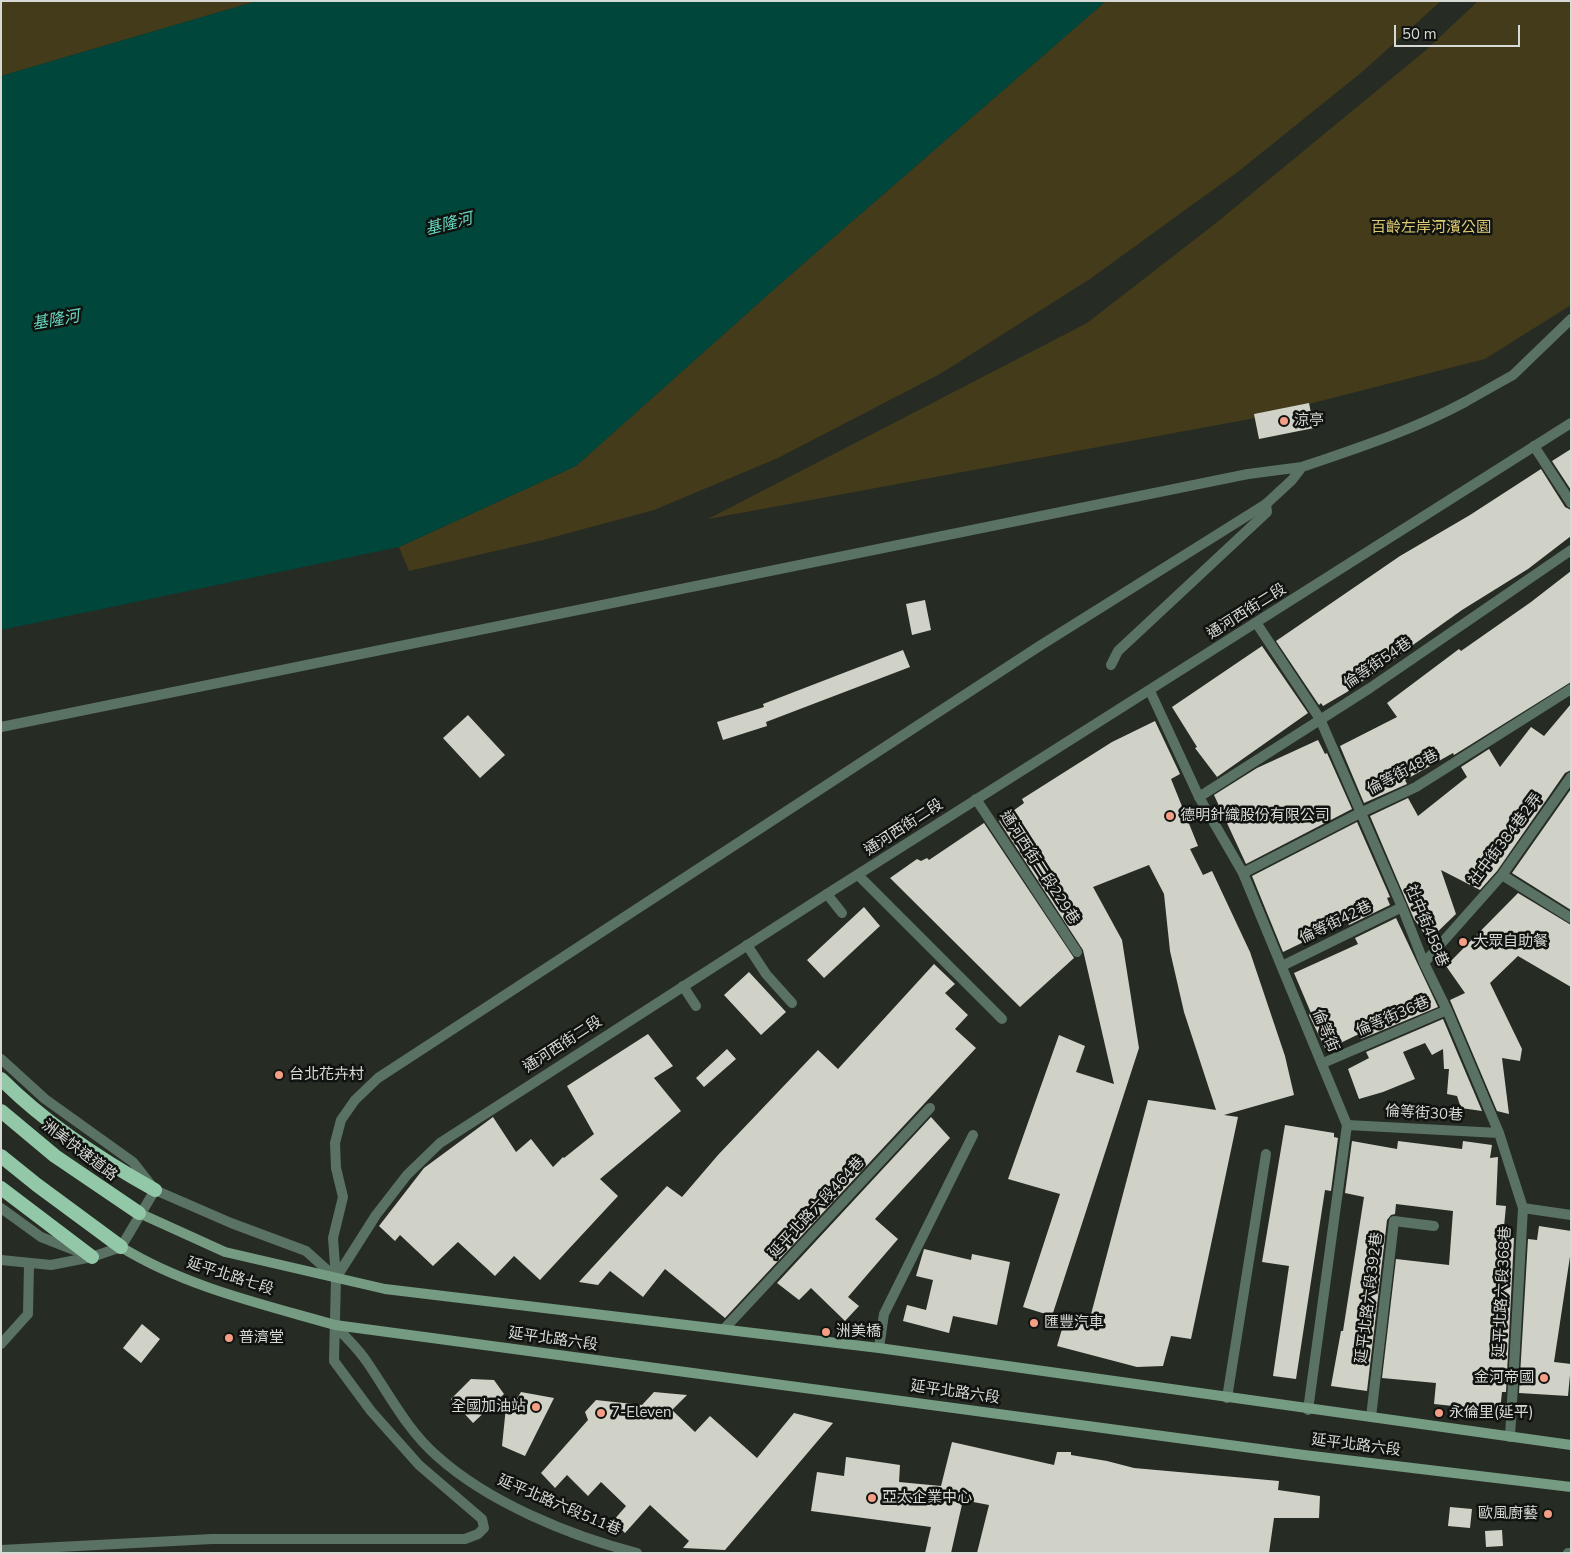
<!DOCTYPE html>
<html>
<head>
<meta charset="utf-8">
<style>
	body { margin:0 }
	#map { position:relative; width:1572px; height:1554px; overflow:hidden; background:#262b24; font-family:"Nunito Sans",sans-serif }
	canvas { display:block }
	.frame { position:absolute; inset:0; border:2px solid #d6d9d4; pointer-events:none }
	.scale { position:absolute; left:1394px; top:25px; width:126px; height:22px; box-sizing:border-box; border:2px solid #d6d9d4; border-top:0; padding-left:6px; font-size:15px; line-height:18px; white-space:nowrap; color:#d6d9d4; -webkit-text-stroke:4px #101310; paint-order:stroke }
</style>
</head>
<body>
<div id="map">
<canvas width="1572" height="1554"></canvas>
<div class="frame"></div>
<div class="scale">50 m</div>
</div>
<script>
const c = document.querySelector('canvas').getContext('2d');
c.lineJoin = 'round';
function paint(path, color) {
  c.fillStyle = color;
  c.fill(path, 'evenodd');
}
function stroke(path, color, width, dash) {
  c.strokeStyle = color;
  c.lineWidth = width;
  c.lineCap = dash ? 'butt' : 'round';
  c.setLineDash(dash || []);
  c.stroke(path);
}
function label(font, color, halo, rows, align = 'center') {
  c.font = font + ' "Nunito Sans","Noto Sans TC",sans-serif';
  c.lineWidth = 5;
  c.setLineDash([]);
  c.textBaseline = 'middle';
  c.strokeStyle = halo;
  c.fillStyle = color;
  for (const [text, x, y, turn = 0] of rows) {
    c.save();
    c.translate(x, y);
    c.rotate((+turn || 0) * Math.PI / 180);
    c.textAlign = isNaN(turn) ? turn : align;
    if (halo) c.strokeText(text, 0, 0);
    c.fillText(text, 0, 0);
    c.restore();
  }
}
const green = new Path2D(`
	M1,1H257L1,76Z
	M1106,1H1441L1362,72L1239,171L1090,279L940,374L778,458L654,510L543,540L409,571L399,547L576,466L781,283Z
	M1478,1H1571V305L1485,359L1250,419L708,519L1087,323L1216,223L1425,51Z`);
const water = new Path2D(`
	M257,1H1106L781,283L576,466L399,547L1,630V76Z`);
const building = new Path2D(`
	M1309,403L1314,428L1259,439L1254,414Z
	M1571,449V490L1552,461Z
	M1541,469L1565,507L1571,510V536L1528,569L1462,610L1347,692L1323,706L1321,703L1319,705L1276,641L1400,556L1470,515Z
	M1571,571V682L1454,755L1453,753L1405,780L1407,784L1364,803L1340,746L1397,717L1387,703L1459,649L1461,651L1531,602Z
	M925,600L931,630L912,635L906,604Z
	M1262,646L1308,713L1217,777L1195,748L1197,747L1172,707Z
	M903,650L910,667L766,722L767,726L723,740L717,722L764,707L763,704Z
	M1571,704V770L1565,773L1497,871L1480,890L1441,870L1456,914L1429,940L1414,919L1370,816L1408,798L1418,816L1467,777L1461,767L1489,749L1500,767L1531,727L1544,736Z
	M468,715L505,755L480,778L443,738Z
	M1155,721L1180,774L1171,779L1198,846L1190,849L1203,875L1212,871L1250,952L1285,1056L1294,1095L1224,1115L1238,1117L1191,1339L1171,1336L1163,1366L1137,1367L1057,1346L1067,1312L1090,1318L1148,1100L1216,1110L1184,1012L1170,951L1164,894L1149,865L1093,887L1122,940L1139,1048L1052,1316L1023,1307L1060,1194L1008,1179L1059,1035L1085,1046L1076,1072L1114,1084L1083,950L999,821L1024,803L1022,799L1112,742Z
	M1318,740L1325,754L1327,753L1352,809L1246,864L1214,795L1257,768Z
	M1571,789V910L1512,873Z
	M1357,822L1390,897L1387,898L1390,905L1349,925L1347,921L1283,952L1252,876Z
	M984,823L1074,958L1020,1007L890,878L917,859L921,861L927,858L929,860Z
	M1518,893L1571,925V987L1518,956L1490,983L1522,1049L1520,1061L1502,1058L1509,1114L1497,1111L1450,1000L1465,993L1446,966Z
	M864,907L880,926L824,978L807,960Z
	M1396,918L1438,1007L1361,1039L1359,1034L1326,1050L1309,1015L1311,1013L1294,973L1358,944L1355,938Z
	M934,964L955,984L945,993L968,1015L955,1029L976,1048L725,1318L665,1269L643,1297L610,1271L598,1285L579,1282L667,1186L682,1197L718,1155L818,1050L838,1069Z
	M749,972L786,1012L761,1035L724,995Z
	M1443,1019L1482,1111L1461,1108L1457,1096L1447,1094L1449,1069H1444L1443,1049L1432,1055L1425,1043L1403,1052L1415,1079L1383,1092L1359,1099L1348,1069L1369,1058L1366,1052Z
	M648,1034L673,1066L654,1078L681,1111L600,1179L618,1196L540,1280L514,1256L495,1276L458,1242L433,1266L400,1235L395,1241L379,1226L424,1168L493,1117L516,1152L531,1139L553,1167L563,1157L564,1158L594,1134L567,1086Z
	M727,1049L736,1059L704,1087L696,1078Z
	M931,1117L950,1138L875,1219L898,1239L848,1297L859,1306L845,1321L811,1288L799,1300L777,1283Z
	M1285,1125L1334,1133V1137L1338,1138L1331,1191L1325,1190L1296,1379L1273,1376L1289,1266L1262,1262Z
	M1352,1141L1397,1149L1398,1141L1462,1149L1463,1141L1492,1145L1490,1158L1498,1157L1496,1205L1506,1206L1503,1237L1514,1238L1506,1392H1502L1500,1411L1434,1404L1436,1383L1382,1378L1396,1259L1449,1265L1453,1211L1396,1204L1395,1214L1391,1215L1387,1220L1367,1391L1331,1386L1341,1331H1343L1364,1197L1345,1193Z
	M1539,1226L1571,1231V1250L1554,1362L1571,1364L1568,1396L1519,1393L1528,1239L1537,1240Z
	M924,1249L971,1260L972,1254L1010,1262L997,1325L953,1316L949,1333L903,1321L907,1305L926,1310L933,1280L916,1276Z
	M142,1324L160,1339L141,1363L123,1348Z
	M471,1379L494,1380L504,1394L473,1423L451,1399Z
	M521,1392L554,1398L525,1456L502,1446L507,1397L513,1405Z
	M654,1392L687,1395L672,1410L695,1432L710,1416L757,1458L794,1413L833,1423L725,1550L683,1548L689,1541L650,1505L625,1533L613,1521L626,1506L601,1482L588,1496L567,1475L555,1488L541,1473L588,1420L585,1412L596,1400L642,1405Z
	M952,1442L1054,1465L1057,1452H1071V1455L1107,1461L1134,1468L1279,1481L1278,1490L1320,1496L1319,1518H1274L1269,1553H977L989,1505L963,1500L951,1553H925L931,1527L811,1511L817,1472L844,1476L846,1457L900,1465L899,1482L941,1486Z
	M1450,1507L1472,1509L1470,1528L1448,1526Z
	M1502,1530L1503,1546L1486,1547L1485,1531Z`);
const service = new Path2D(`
	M1465,402L1513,375L1571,319
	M1534,446L1571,503
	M1257,624L1320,719L1402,907L1424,963L1447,1010L1499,1133L1523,1208L1510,1437
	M1111,665L1118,651L1267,512L1266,504
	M1199,797L1370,688L1571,550
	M976,799L1077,952
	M1243,873L1360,813L1416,787L1571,689
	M858,875L1002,1019
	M1502,875L1571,918
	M827,894L842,913
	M747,945L766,974L792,1003
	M1424,963L1502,875L1571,777
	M1282,966L1402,907
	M683,986L696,1006
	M1323,1063L1447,1010
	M1347,1125L1499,1133
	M1523,1208L1571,1215
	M725,1328L930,1108
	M1,1344L28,1314L29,1264
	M879,1348L884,1314L973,1135
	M1227,1398L1266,1154
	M1371,1417L1394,1221L1434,1226`);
const minor = new Path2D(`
	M1150,691L1199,797L1243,873L1347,1125L1308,1410
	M1,727L1248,474L1302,467
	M1,1059L45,1099L133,1162L155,1190L231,1223L306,1251L336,1278
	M1,1208L41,1237L82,1253
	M336,1278L376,1215L407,1175L440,1143L827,894L1571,423
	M335,1325C345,1337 358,1348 367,1362C389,1394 407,1430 437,1456C488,1502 570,1536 637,1553
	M1,1550L212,1539H465L478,1534L484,1528L482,1519L419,1465L371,1411L334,1361L336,1278L333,1238L343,1197L336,1168L335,1143L341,1120L355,1100L378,1078L1038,647L1266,504L1292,480L1302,467C1358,448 1413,430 1465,402
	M1568,1553H1571`);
const tertiary = new Path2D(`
	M1,1260L51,1265L92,1257L121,1247L155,1190`);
const secondary = new Path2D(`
	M139,1213L225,1252L385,1289L879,1348L1571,1445
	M121,1247C186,1287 262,1304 335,1325L1304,1455L1571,1487`);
const trunk = new Path2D(`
	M1,1079C45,1123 101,1160 155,1190
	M1,1111L55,1156L139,1213
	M1,1156L37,1185L121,1247
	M1,1188L92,1257`);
const markers = [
	[1284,421,5,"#f49e86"],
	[1170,816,5,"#f49e86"],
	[1463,942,5,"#f49e86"],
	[279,1075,5,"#f49e86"],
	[1034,1323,5,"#f49e86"],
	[826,1332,5,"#f49e86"],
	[229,1338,5,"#f49e86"],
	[1544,1378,5,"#f49e86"],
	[536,1407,5,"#f49e86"],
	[601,1413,5,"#f49e86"],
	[1439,1413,5,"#f49e86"],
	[872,1498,5,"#f49e86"],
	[1548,1514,5,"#f49e86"]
];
const parkNames = [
	["百齡左岸河濱公園",1431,228]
];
const poiNames = [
	["涼亭",1294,421],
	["德明針織股份有限公司",1180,816],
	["大眾自助餐",1473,942],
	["台北花卉村",289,1075],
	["匯豐汽車",1044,1323],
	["洲美橋",836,1332],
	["普濟堂",239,1338],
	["金河帝國",1534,1378,"right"],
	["全國加油站",526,1407,"right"],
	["7-Eleven",611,1413],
	["永倫里(延平)",1449,1413],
	["亞太企業中心",882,1498],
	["歐風廚藝",1538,1514,"right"]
];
const streetNames = [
	["通河西街二段",1247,612,-32],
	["倫等街54巷",1378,664,-34],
	["倫等街48巷",1403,773,-28],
	["通河西街二段",904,828,-33],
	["社中街384巷2弄",1506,840,-53],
	["通河西街二段229巷",1039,868,57],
	["倫等街42巷",1336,923,-26],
	["社中街458巷",1426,926,67],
	["倫等街36巷",1393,1017,-23],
	["倫等街",1325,1031,67],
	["通河西街二段",563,1045,-33],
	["倫等街30巷",1424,1114,3],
	["洲美快速道路",79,1151,37],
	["延平北路六段464巷",817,1208,-47],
	["延平北路七段",230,1277,18],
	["延平北路六段368巷",1503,1292,-87],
	["延平北路六段392巷",1370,1298,-83],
	["延平北路六段",553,1340,8],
	["延平北路六段",955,1393,8],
	["延平北路六段",1356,1446,7],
	["延平北路六段511巷",559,1506,23]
];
const waterNames = [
	["基隆河",449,225,-14],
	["基隆河",56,321,-10]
];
paint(green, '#433b1a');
paint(water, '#01463a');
paint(building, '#d0d2c7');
stroke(service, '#5a7263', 10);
stroke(minor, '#5a7263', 10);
stroke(tertiary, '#5a7263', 10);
stroke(secondary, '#759b83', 10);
stroke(trunk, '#92c8a7', 14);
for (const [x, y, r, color] of markers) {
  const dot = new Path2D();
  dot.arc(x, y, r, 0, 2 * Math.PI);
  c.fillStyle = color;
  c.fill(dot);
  stroke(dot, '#101310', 2);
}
label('15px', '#deca73', '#101310', parkNames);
label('15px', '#d6d9d4', '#101310', poiNames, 'left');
label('15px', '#d6d9d4', '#101310', streetNames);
label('italic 16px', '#67d9c1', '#101310', waterNames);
</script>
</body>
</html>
